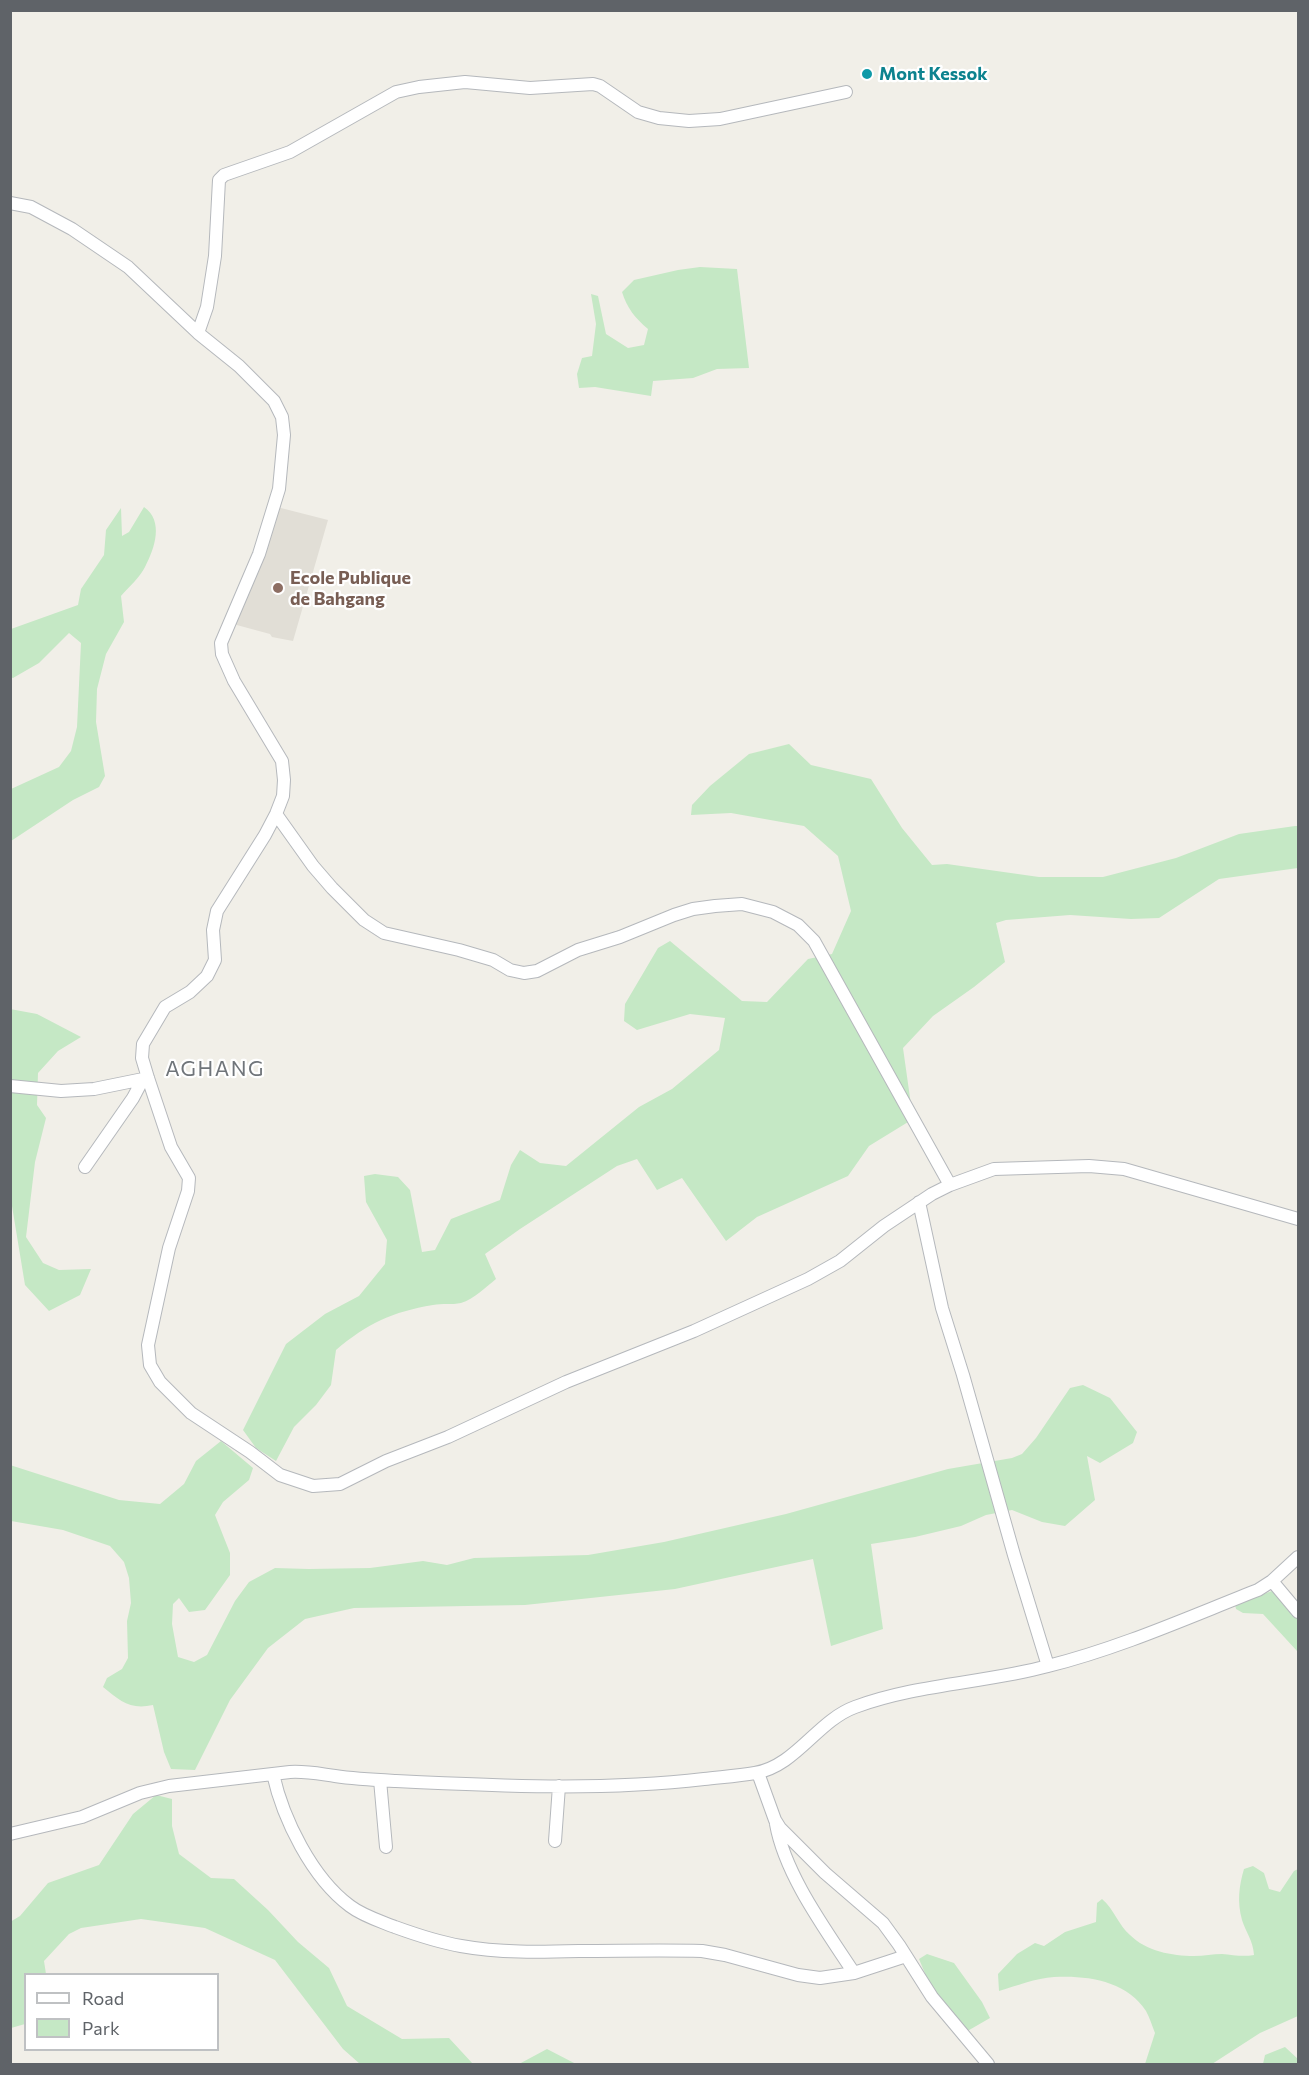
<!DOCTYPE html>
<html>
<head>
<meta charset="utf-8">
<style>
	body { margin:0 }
	#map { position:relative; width:1309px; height:2075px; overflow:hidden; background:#f1efe8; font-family:Commissioner,sans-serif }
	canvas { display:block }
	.frame { position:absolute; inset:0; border:12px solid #5f6368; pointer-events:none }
	.legend { position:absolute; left:24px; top:1973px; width:195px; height:78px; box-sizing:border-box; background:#fff; border:2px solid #bfc1c3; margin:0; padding:8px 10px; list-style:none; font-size:18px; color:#5f6368 }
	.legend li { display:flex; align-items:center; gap:12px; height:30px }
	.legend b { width:30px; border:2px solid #bfc1c3 }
</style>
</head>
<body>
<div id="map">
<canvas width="1309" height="2075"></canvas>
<div class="frame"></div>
<ul class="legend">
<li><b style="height:8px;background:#fff"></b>Road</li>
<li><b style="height:16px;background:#c5e8c5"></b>Park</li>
</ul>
</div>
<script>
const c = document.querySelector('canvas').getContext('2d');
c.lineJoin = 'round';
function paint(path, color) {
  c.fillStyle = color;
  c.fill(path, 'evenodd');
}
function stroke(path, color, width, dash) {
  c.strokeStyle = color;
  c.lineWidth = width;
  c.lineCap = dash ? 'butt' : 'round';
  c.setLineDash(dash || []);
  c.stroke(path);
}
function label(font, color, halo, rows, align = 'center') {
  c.font = font + ' Commissioner,sans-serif';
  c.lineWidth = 4.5;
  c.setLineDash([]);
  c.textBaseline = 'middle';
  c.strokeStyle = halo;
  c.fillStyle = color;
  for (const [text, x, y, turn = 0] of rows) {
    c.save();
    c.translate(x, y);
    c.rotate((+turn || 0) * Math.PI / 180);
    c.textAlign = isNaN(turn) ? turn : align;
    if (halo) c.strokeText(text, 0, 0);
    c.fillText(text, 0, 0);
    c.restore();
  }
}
const education = new Path2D(`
	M277,507L328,520L293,641L272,637L270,634L233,624Z`);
const green = new Path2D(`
	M700,267L737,269L749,368L717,369L693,378L653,381L651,396L595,387L579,388L577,374L582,358L592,356L596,324L591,294L598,296L606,334L628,348L644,345L648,329C635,318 627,308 622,292L634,280L678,270Z
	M144,507C164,521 155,548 145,567C140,577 129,587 121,596L124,622L106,654L97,689L96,722L105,776L99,787L73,800L11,841V789L59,767L71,751L77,727L81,643L69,633L39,663L13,678L10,677L11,629L78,605L81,589L104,555L106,530L121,508L122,536L129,532Z
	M789,744L811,765L871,779L902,828L932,865L947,864L1039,877H1103L1176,858L1239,834L1295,826H1298V868L1219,879L1159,918L1131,919L1070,915L1006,920L996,923L1005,962L974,987L933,1016L903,1048L913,1119L869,1146L848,1176L757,1217L726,1241L682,1178L657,1190L637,1159L617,1166L520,1229L485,1254L496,1279C486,1287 474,1299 461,1303C452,1305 442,1303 433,1305C392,1312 368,1323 336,1350L331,1385L316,1405L294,1427L276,1461L256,1448L243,1430L286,1344L325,1314L359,1296L385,1264L387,1240L366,1202L364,1176L375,1174L398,1177L410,1190L422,1252L435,1250L451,1219L500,1200L511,1165L520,1150L540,1163L566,1166L639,1107L672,1089L719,1050L725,1018L690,1014L637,1030L624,1021L625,1004L658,948L670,941L742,1001L767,1002L808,959L832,954L851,911L838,856L804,826L731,813L691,815L692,805L710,786L749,754Z
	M10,1009L37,1014L81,1037L58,1051L38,1073L37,1105L46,1118L35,1162L26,1237L43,1263L59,1270L91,1269L80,1295L49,1311L25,1285L12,1206Z
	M1083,1385L1110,1398L1137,1432L1133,1443L1100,1463L1087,1456L1095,1500L1065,1526L1042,1522L1012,1510L986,1515L961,1526L915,1537L871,1544L883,1629L831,1646L813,1559L675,1589L525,1605L354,1608L305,1619L268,1648L230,1700L195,1770L171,1769L164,1752L153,1705C130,1710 120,1701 103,1687L107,1678L122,1669L128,1658L127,1621L131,1603L129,1578L124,1562L110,1546L63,1530L11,1521L10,1465L119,1500L160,1504L184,1484L196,1461L221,1441L253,1468L249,1480L223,1502L215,1515L230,1553V1575L205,1610L189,1612L179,1598L173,1604L172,1624L178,1657L194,1662L207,1655L235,1601L249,1582L275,1568L309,1569L370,1568L423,1561L447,1565L474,1558L588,1555L664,1542L786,1514L948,1469L1012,1458L1022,1454L1036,1438L1070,1388Z
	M1272,1591L1298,1614L1297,1651L1263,1614L1243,1613L1236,1609L1235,1604Z
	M156,1795L172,1799V1826L179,1854L211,1878L234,1879L268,1910L298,1942L329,1968L347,2006L402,2039L449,2038L473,2064H360L343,2049L275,1960L205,1928L141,1919L81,1928L69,1934L44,1961L46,1974H26L25,2024L11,2028L10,1922L20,1916L48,1883L99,1865L133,1814Z
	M1253,1866L1264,1873L1269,1889L1280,1892L1294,1871L1298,1869V2016L1260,2033L1212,2064H1145L1155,2033C1152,2026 1150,2018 1146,2011C1127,1981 1087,1975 1054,1977C1036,1978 1016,1986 999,1991L998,1974L1017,1954L1035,1943L1044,1946L1065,1932L1096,1922L1097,1903L1102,1899C1114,1909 1119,1926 1130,1935C1146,1951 1172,1956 1194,1956C1204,1956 1213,1954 1222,1954C1233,1955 1243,1957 1254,1955C1253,1940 1246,1933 1242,1920C1237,1902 1239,1886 1244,1869Z
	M927,1954L954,1963L982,2002L990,2018L964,2033L929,1983L919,1959Z
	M1285,2047L1298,2059V2064H1263L1265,2055Z
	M547,2049L576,2064H519Z`);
const minor = new Path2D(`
	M10,203L31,207L72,229L128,267L198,333L239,366L274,401L282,417L284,435L279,489L259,554L221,643L222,654L234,681L282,761L284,780L283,796L276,814L265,835L217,911L213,930L215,960L207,976L190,992L165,1007L143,1044L142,1058L148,1078L171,1147L189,1178L188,1191L169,1248L148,1345L150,1365L160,1382L191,1413L250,1452L280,1475L313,1486L340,1484L386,1461L448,1437L566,1382L694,1331L808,1279L840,1261L884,1226L932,1194L950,1185L994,1169L1089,1166L1124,1169L1298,1219
	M198,333L207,307L215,256L219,180L224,175L290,152L396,92L419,87L465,82L530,88L593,84L600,86L638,112L659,118L689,121L720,119L846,92
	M276,814L313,866L332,888L364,920L384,933L459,950L493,960L510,970L524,973L537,971L578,950L620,937L674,915L693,909L715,906L742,904L773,912L798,925L814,941L950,1185
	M10,1086L61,1091L94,1089L148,1078
	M85,1167L133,1098L143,1079
	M919,1202L942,1308L963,1375L1014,1555L1048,1666
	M1272,1581L1298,1612
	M758,1773L775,1820L780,1828L825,1873L883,1923L899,1945L932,1997L988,2064
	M273,1774C283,1819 312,1878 350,1906C363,1916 380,1921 395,1927C417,1935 438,1942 461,1946C499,1953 540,1952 579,1951C620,1951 661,1950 702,1951L725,1955L798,1975L820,1978L854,1973L906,1956
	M380,1780L386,1847
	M776,1824C785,1875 826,1930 854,1973
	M10,1834L82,1817L140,1793L169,1786L290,1772C306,1771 320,1774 335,1776C355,1779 376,1780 396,1781C499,1786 602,1791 704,1779C721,1777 738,1776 755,1773C796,1766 817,1721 855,1707C917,1684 985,1683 1048,1666C1120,1648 1189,1617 1258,1590L1272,1581L1298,1557
	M555,1841L559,1786`);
const markers = [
	[867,74,6,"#0f9aa8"],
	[278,588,6,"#8d6e63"]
];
const cultureNames = [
	["Mont Kessok",879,74]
];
const educationNames = [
	["Ecole Publique",290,578],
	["de Bahgang",290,599]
];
const quarterNames = [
	["AGHANG",215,1069]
];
paint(education, '#e1ded6');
paint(green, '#c5e8c5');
stroke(minor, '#b5b8bc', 14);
stroke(minor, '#fff', 12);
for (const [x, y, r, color] of markers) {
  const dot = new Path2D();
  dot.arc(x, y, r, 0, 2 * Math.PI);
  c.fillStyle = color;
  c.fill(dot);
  stroke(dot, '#fff', 2);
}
label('bold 18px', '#0d838f', '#fff', cultureNames, 'left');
label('bold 18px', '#785e54', '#fff', educationNames, 'left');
c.letterSpacing = '1.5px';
label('21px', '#70757a', '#fff', quarterNames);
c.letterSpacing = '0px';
</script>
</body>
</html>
